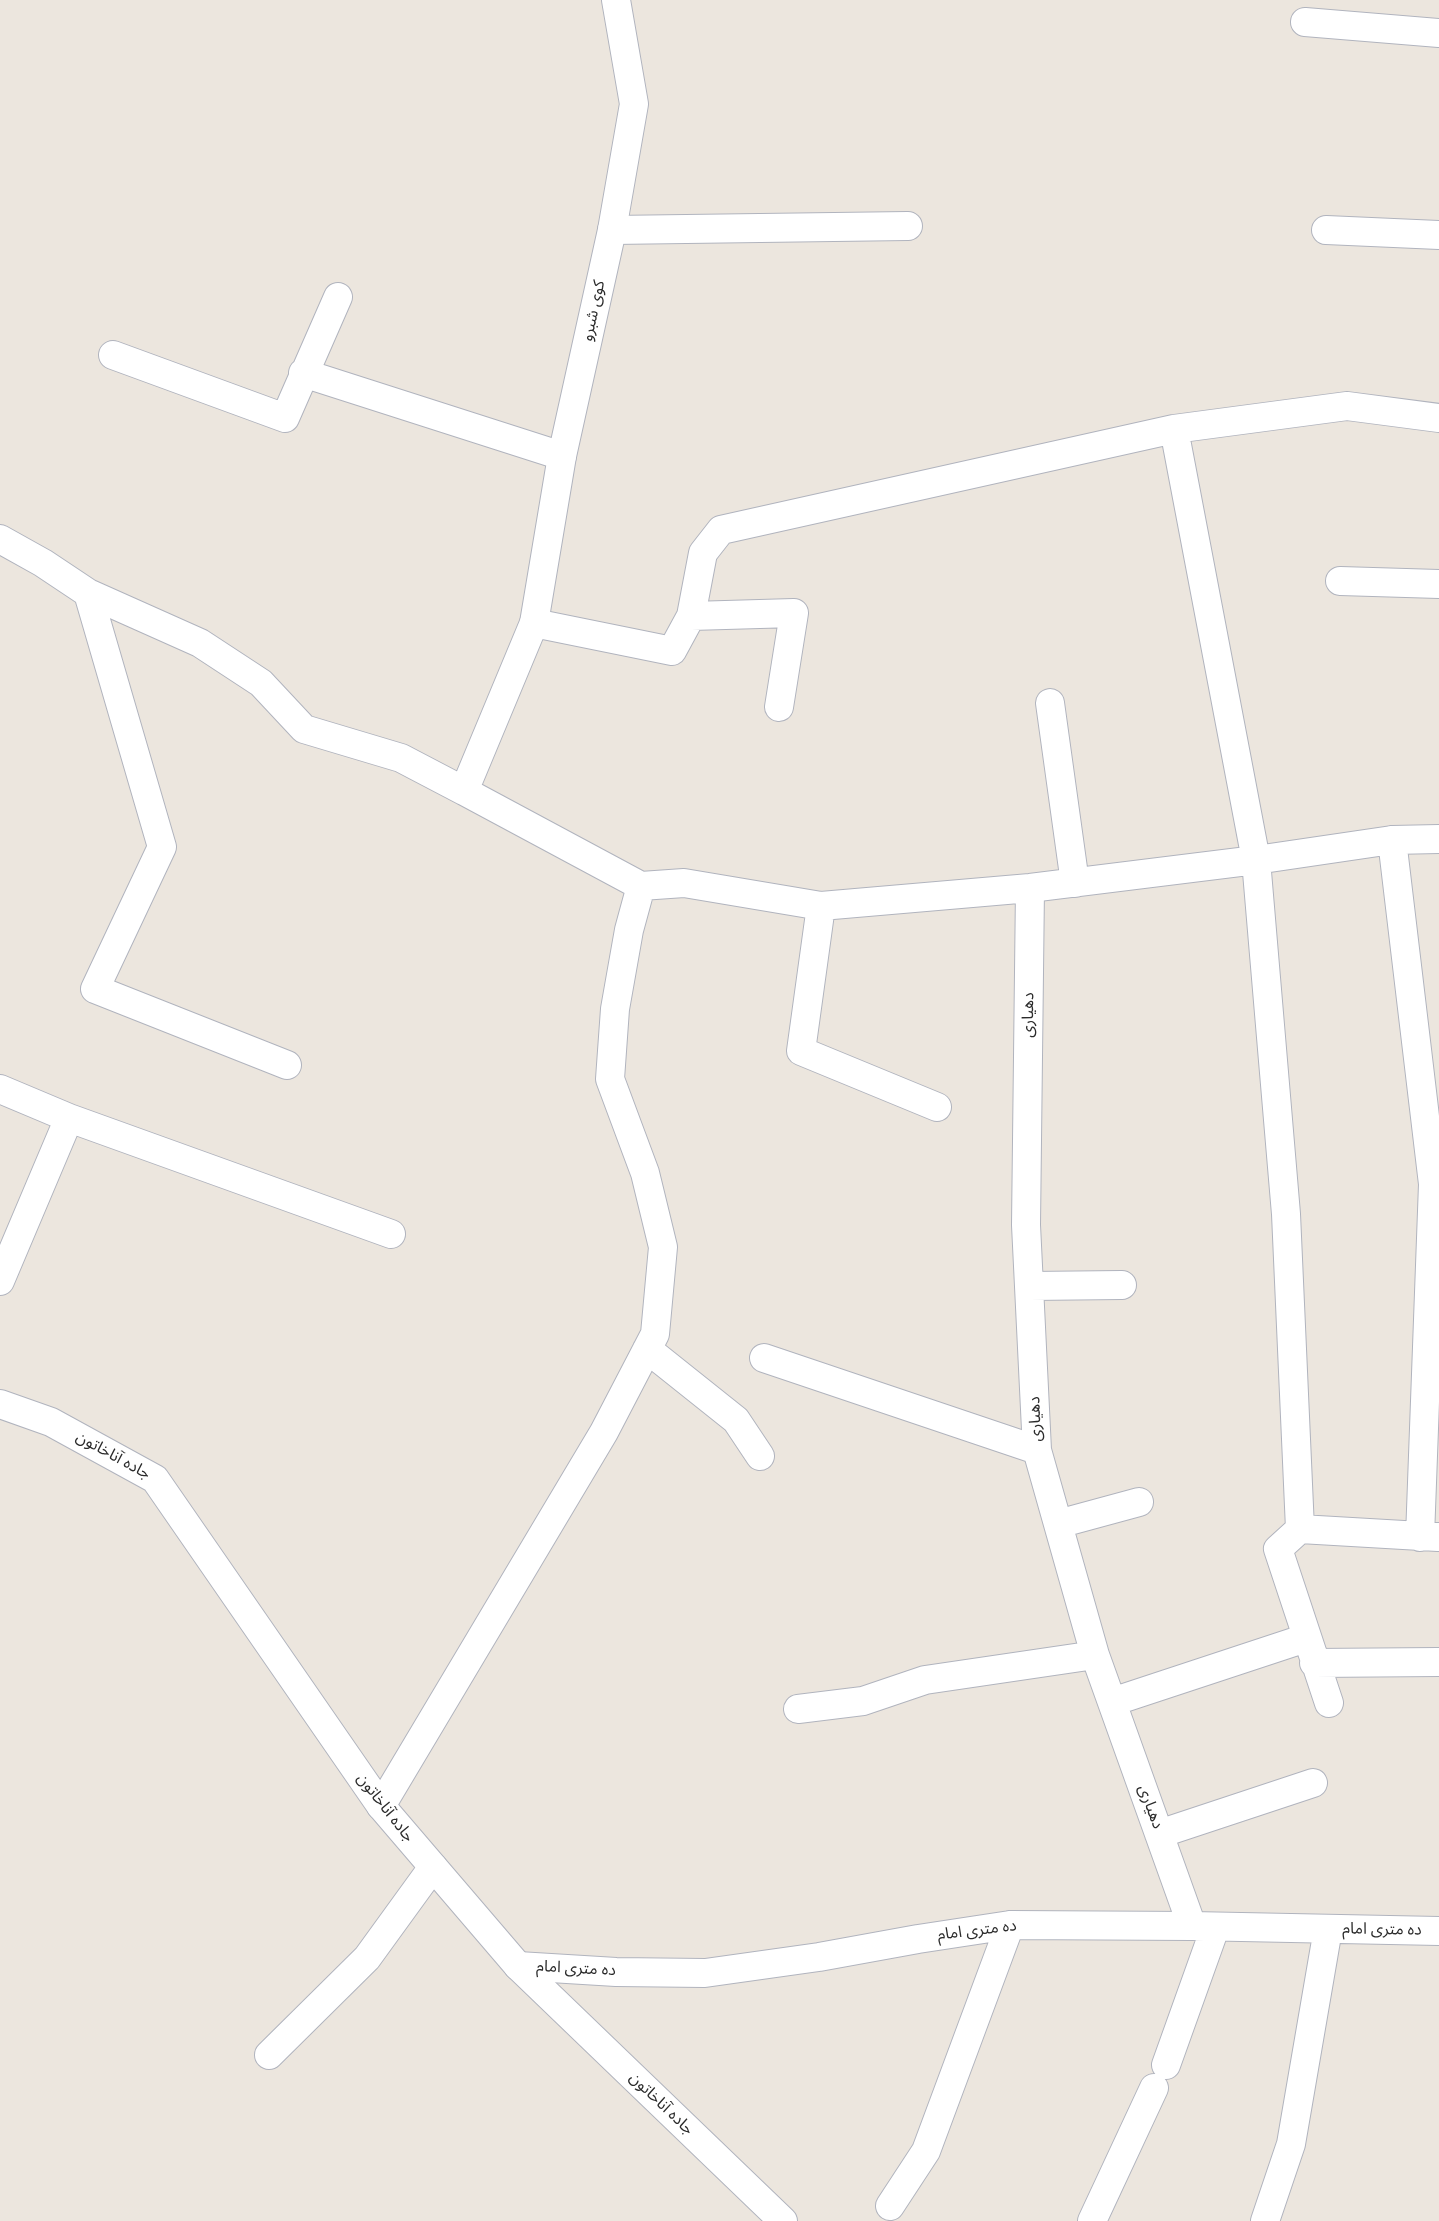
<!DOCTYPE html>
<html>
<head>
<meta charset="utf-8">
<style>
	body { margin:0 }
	canvas { display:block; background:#ece6de }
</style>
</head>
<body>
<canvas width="1439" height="2221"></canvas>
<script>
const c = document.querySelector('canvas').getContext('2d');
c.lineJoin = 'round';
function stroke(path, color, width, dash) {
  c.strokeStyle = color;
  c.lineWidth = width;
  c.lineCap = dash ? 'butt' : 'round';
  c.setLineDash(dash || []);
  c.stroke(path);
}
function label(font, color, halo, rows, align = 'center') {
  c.font = font + ' Roboto,"Noto Sans Arabic",sans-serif';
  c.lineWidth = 5;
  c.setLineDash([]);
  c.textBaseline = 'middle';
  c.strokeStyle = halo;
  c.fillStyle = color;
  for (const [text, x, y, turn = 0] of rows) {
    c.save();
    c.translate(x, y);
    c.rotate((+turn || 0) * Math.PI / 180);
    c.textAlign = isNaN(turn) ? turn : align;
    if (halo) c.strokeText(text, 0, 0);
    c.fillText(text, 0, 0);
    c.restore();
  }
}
const minor = new Path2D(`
	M1305,22L1439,33
	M612,230L908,226
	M1326,230L1439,235
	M113,355L285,418L338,297
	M303,373L562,456
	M1174,429L1256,860L1286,1214L1300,1529
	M0,539L43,563L88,593L200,643L261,683L304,729L401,758L464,791L534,623L672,651L691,616L703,553L721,530L1174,429L1347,406L1439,418
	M1340,581L1439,584
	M88,593L162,847L95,989L287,1065
	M691,616L794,613L779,707
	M1050,703L1075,883
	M464,791L641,886L684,883L821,906L1030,888L1256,860L1392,840L1439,839
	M1392,840L1433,1184L1420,1537
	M1030,888L1026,1225L1037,1450L1095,1655L1192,1926
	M821,906L801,1051L937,1107
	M0,1089L69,1118L391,1234
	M0,1281L69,1118
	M1030,1286L1122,1285
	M647,1349L736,1420L760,1456
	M764,1358L1037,1450
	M1058,1524L1139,1502
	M1314,1663L1439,1662
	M1112,1702L1306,1638
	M1329,1703L1278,1549L1300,1529L1438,1537
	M798,1709L863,1701L925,1680L1095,1655
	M381,1806L604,1432L655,1334L663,1247L645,1173L610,1079L615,1009L629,930L641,886
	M1159,1834L1313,1783
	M518,1966L616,1972L705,1973L819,1957L918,1939L1010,1925L1192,1926L1439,1931
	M269,2055L367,1958L433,1867
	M1166,2065L1215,1928
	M890,2206L926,2151L1010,1925
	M1092,2221L1154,2088
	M1265,2221L1291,2144L1328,1929`);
const tertiary = new Path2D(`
	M534,623L562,456L612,230L634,104L616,0
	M0,1404L51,1422L155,1479L381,1806L518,1966L783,2221`);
const streetNames = [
	["کوی شبرو",594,311,-78],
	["دهیاری",1029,1015,-89],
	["دهیاری",1036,1419,-92],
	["جاده آناخاتون",113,1456,29],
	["دهیاری",1150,1807,70],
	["جاده آناخاتون",385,1808,52],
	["ده متری امام",1382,1930,1],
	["ده متری امام",977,1931,-7],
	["ده متری امام",576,1969,3],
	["جاده آناخاتون",661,2104,44]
];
stroke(minor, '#b1b4be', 30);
stroke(tertiary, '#b1b4be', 30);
stroke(minor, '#fff', 28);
stroke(tertiary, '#fff', 28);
label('16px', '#2b2b2b', '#fff', streetNames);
</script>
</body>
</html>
